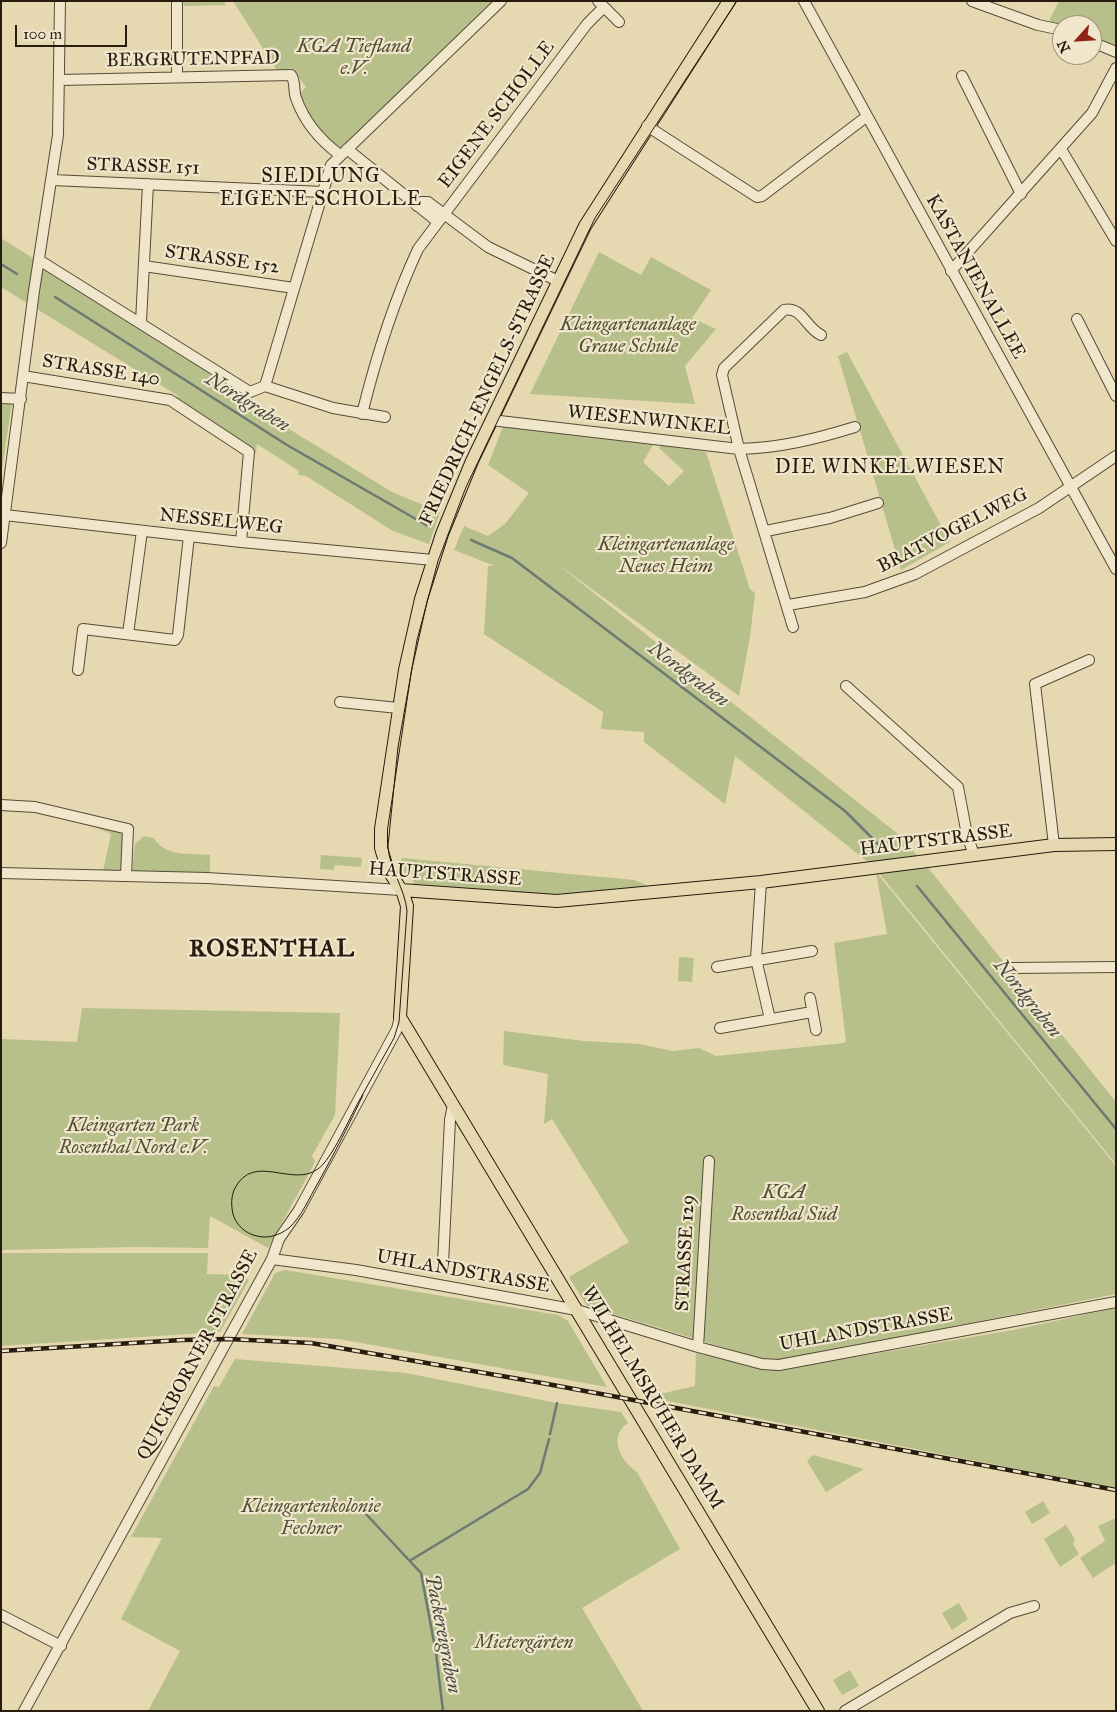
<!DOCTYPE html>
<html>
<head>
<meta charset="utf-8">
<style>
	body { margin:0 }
	#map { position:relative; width:1117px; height:1712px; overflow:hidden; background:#e6d9b1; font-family:"IM FELL Great Primer",serif }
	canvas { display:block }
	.frame { position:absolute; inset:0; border:2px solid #271c0e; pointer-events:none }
	.north { position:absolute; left:1052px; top:15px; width:50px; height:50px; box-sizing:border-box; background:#efe6cc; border:1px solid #9f9580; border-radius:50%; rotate:244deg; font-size:14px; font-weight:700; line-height:20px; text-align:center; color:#271c0e }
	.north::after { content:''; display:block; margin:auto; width:18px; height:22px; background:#8f2418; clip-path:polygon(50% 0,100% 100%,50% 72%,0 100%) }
	.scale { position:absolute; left:15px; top:25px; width:112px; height:22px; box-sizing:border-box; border:2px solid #271c0e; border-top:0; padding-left:6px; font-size:15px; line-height:18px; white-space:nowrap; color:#271c0e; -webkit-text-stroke:4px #efe6cc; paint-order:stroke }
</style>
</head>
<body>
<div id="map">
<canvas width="1117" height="1712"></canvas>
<div class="frame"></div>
<div class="north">N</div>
<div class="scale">100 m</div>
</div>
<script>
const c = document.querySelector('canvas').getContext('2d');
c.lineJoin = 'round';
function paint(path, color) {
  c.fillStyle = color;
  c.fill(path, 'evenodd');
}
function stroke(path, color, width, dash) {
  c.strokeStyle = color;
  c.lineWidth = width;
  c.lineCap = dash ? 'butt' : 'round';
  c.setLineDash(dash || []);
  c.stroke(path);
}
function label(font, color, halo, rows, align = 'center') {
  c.font = font + ' "IM FELL Great Primer",serif';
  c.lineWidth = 4.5;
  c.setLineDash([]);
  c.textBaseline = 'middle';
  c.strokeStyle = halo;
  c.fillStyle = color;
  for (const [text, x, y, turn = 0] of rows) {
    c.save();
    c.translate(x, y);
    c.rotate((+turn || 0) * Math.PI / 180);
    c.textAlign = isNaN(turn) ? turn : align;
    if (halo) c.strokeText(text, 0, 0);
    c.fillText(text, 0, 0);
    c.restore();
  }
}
const green = new Path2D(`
	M183,1H224L226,5L184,6Z
	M233,1H497L342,148C321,139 307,117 298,96L306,87L291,68L278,72Z
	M1059,1H1116V46L1092,36V25L1062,26L1049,21Z
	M1,238L251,395L258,410L392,492L440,512L429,544L393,531L306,476L298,475L299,471L257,444L256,453L166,395L180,397L1,287Z
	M599,252L641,275L651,257L711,290L692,318L716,329L685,366L695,404L530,394Z
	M847,352L950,542L901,570L838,356Z
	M1,401L12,402L1,475Z
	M503,427L653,445L643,462L669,486L684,471L659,448L661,445L706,452L750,589L755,593L750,637L739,696L556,563L898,834L929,869L1116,1102V1164L874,867L735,756L725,804L644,742V732L601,729L603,712L484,634L488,566H495L454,550L464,526L488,536L505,524L529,493L488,465Z
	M79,820L123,834L122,870L120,873L103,871L111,834Z
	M144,836L154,838C164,857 191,853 210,855V874L132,872L135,844Z
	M321,855L362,858L361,867L335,865L334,870L320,869Z
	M402,858L634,880L653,888L561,897L414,884L412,877L405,878L400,863Z
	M876,872L1116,1166V1294L789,1359L765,1360L587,1306L569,1277L629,1242L552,1119L544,1124L548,1074L503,1065L504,1031L584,1041L640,1044L673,1051L699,1048L716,1056L844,1043L846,1041L834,943L887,934Z
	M679,957L694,958L692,982L678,981Z
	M82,1008L340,1013L335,1115L312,1156L315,1161L311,1170L268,1248L210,1216L208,1248L135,1247L1,1250V1039L77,1042Z
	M1,1253H208L207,1274L239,1275L249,1280L220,1332L1,1346Z
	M285,1270L558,1315L568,1321L607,1387L339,1339L242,1334L275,1273Z
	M1116,1308V1488L647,1397L695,1386L696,1353L754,1367L791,1368L1013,1330Z
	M235,1359L406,1373L557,1403L621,1412L628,1423C607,1436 621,1462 637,1472L680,1549L582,1608L643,1711H148L180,1651L121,1619L162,1538L131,1537L214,1386L219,1387Z
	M813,1455L864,1469L826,1492L807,1461Z
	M1043,1501L1050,1513L1032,1524L1025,1512Z
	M1116,1518V1566L1114,1564L1093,1578L1080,1558L1105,1541L1098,1526Z
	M1066,1525L1075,1539L1073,1544L1079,1554L1060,1567L1044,1539Z
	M959,1603L968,1619L952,1630L942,1613Z
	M850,1670L859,1686L842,1695L833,1680Z`);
const stream = new Path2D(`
	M1,264L17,274
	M55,297L287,445L428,526
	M471,540L512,558L845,811L879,845
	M917,886L1116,1129
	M550,1434L557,1403
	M351,1498L421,1573L436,1653L443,1711
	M411,1560L528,1489L540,1473L549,1439`);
const minor = new Path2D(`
	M177,1V77
	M598,1L619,22
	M804,1L1116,569
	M972,1L1038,25L1062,30
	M1092,42L1116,52
	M962,76L1021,194
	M60,80L291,75C296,82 293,90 296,98C304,121 321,141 340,155
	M647,126L757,197L762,196L866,117
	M347,149L438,222
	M1061,149L1116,241
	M52,180L323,192
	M417,206L421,202H428L488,247L558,281
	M39,260L250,392L265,386L331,165L501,1
	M144,266L294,288
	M951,271L1092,113L1116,68
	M1077,319L1116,396
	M141,322L148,184
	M23,376L170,400L249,452L241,542
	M265,386L333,408L385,417
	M1,398L21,399
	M362,414C376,357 393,303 418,249L587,24L604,7
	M491,420L739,449C780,448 816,439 855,427
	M5,515L241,542L433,560
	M766,531L830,518L878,503
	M1,543L34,291L58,135L60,1
	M788,605L865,592L915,574L1039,508L1116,456
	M793,627L739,449L722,375L724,368L784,310C802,306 806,328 821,335
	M128,634L142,531
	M78,670L83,629L175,640L178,635L189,536
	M846,686L958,787L967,835L974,855
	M340,702L398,708
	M1,805L35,807L128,829L126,876
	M1054,845L1035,684L1089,660
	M1,873L207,878L401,890
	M761,882L756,959L770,1019
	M717,967L812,951
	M1012,968L1116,967
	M810,998L816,1030
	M720,1028L812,1012
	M272,1259L356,1270L577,1310L698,1347L762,1364L779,1365L1116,1302
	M443,1263L450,1120L453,1105
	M698,1347L709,1161
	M1,1615L61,1646
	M24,1711L272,1259L279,1239L299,1210L397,1029L400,1017
	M845,1711L1010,1613L1034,1606`);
const major = new Path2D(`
	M729,1L585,226L472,461L442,534L421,599L405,670L381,829V848L387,868L403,893L407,906L400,1017L818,1711
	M401,890L557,901L761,882L1054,845L1116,844`);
const tram = new Path2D(`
	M363,1095C349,1125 334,1154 318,1183C309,1198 302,1216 289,1228C280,1235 268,1239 257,1236C246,1234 236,1225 233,1214C231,1205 231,1196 235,1188C254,1152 292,1188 318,1169C332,1159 350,1117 359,1101L394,1038L399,1022L407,911C405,888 389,869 388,846L398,747L417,640L438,561L466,487L595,218L737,1`);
const rail = new Path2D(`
	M1,1351L182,1340L228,1339L311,1343L542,1383L1116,1490`);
const parkNames = [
	["KGA Tiefland",354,47],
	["e.V.",354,69],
	["Kleingartenanlage",628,325],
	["Graue Schule",628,347],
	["Kleingartenanlage",666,545],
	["Neues Heim",666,567],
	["Kleingarten Park",133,1126],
	["Rosenthal Nord e.V.",133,1148],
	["KGA",784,1193],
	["Rosenthal Süd",784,1215],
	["Kleingartenkolonie",311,1507],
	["Fechner",311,1529],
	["Mietergärten",524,1643]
];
const streetNames = [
	["BERGRUTENPFAD",193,60,-1],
	["EIGENE SCHOLLE",497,115,-53],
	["STRASSE 151",143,167,2],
	["STRASSE 152",222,260,8],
	["KASTANIENALLEE",975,277,61],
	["STRASSE 140",101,371,9],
	["FRIEDRICH-ENGELS-STRASSE",488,390,-65],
	["WIESENWINKEL",649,421,6],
	["NESSELWEG",221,522,6],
	["BRATVOGELWEG",953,531,-27],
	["HAUPTSTRASSE",936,841,-7],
	["HAUPTSTRASSE",445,875,4],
	["STRASSE 129",686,1253,-87],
	["UHLANDSTRASSE",463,1272,10],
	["UHLANDSTRASSE",866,1330,-10],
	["QUICKBORNER STRASSE",198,1355,-62],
	["WILHELMSRUHER DAMM",652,1398,59]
];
const neighbourhoodNames = [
	["SIEDLUNG",321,177],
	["EIGENE SCHOLLE",321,200],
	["DIE WINKELWIESEN",890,468]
];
const waterNames = [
	["Nordgraben",247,403,32],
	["Nordgraben",688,675,37],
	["Nordgraben",1027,999,51],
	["Packereigraben",442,1634,79]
];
const districtNames = [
	["ROSENTHAL",272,950]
];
paint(green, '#b7bf8a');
stroke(stream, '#6c7a73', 2.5);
stroke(minor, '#574b37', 12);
stroke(major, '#271c0e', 14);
stroke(minor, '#efe6cc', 10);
stroke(major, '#e6d9b1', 12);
stroke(tram, '#271c0e', 1);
stroke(rail, '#271c0e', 4.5);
stroke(rail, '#efe6cc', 2.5, [8]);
label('italic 19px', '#524d33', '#efe6cc', parkNames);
label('19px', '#271c0e', '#efe6cc', streetNames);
c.letterSpacing = '1px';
label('20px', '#271c0e', '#efe6cc', neighbourhoodNames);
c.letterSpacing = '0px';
label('italic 20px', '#4a4b40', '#efe6cc', waterNames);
c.letterSpacing = '1px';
label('bold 24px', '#271c0e', '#efe6cc', districtNames);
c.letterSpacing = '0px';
</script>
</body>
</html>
